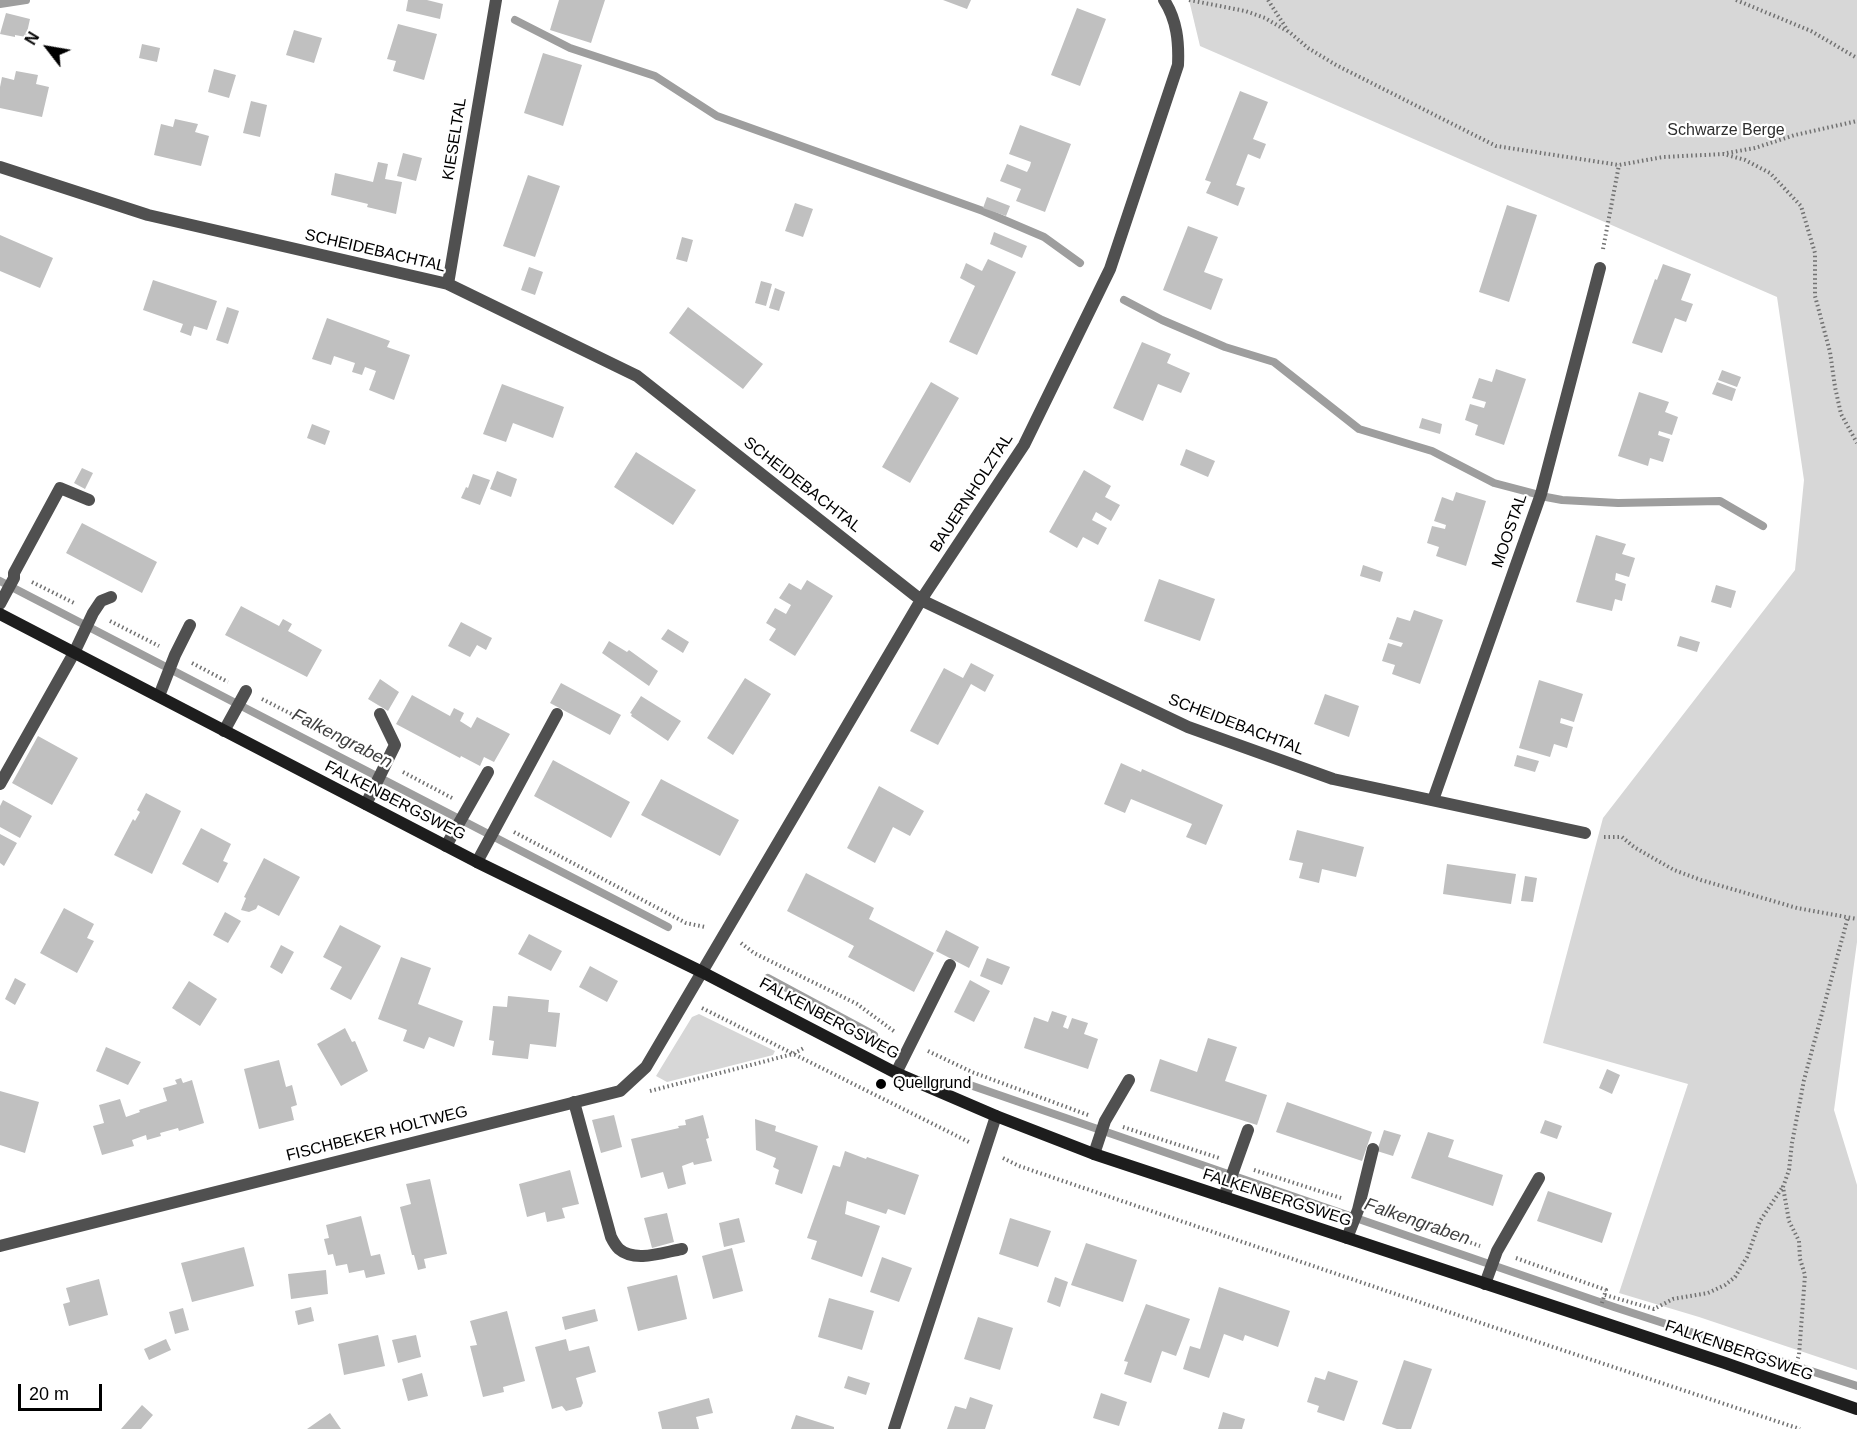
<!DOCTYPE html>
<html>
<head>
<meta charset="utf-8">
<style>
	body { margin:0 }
	#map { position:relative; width:1857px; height:1429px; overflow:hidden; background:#fff; font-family:Arial,sans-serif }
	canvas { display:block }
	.north { position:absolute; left:18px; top:18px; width:60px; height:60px; -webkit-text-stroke:4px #fff; paint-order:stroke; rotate:301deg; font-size:16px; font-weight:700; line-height:24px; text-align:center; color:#000 }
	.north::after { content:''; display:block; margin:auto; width:21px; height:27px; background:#000; clip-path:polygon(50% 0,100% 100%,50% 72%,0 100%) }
	.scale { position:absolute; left:18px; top:1384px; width:84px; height:27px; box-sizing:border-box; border:3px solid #000; border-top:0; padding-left:8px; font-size:18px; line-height:21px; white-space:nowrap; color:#000; -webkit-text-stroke:4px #fff; paint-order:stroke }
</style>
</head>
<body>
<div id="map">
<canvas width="1857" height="1429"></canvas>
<div class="north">N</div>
<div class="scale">20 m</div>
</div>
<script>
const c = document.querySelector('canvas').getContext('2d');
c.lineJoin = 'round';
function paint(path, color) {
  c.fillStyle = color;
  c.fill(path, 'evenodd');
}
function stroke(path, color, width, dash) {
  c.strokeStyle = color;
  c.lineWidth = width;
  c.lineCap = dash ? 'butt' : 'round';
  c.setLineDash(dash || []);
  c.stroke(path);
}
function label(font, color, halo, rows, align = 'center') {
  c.font = font + ' Arial,sans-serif';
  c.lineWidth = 4.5;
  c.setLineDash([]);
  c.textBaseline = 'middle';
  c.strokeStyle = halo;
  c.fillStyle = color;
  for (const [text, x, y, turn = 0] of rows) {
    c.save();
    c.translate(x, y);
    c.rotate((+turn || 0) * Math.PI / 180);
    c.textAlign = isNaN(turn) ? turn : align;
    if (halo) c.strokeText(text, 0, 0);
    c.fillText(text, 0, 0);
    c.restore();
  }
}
const green = new Path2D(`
	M1189,0H1857V942L1834,1110L1857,1185V1370L1699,1317L1619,1293L1688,1084L1543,1043L1603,818L1795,570L1804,480L1777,297L1200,46Z
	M699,1014L775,1051L773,1055L667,1082L656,1076L692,1017Z`);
const stream = new Path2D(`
	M0,4L26,0
	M515,20L570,48L655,76L717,116L983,211L1044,237L1080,263
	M1124,300L1162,320L1225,347L1274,362L1359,429L1432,451L1494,483L1536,494
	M1546,497L1562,500L1618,503L1720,501L1763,526
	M0,581C223,695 446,810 668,927
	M768,978L874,1035
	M967,1084L1614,1307L1857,1386`);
const building = new Path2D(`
	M408,0H427L443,4L440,19L406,11Z
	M559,0H605L591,43L550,30Z
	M943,0H971L967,9Z
	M1077,8L1106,19L1080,86L1051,75Z
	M6,13L30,19L26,37L15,35V37L0,34Z
	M398,24L437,34L424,80L393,71L396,61L387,59Z
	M294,30L322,38L314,63L286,55Z
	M142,44L160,48L157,62L139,58Z
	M543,53L582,65L563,126L524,113Z
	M214,69L236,75L229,98L208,92Z
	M16,71L38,75L36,84L49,87L42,117L0,108V87L2,77L14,80Z
	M1240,91L1268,102L1253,139L1266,144L1260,159L1248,154L1236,185L1245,188L1238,206L1206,193L1211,182L1205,180Z
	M251,101L267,105L260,137L243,133Z
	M175,119L198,124L195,132L209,136L201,166L154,155L161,124L173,127Z
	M1020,125L1071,144L1045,212L1016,201L1021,189L1000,181L1007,164L1027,172L1030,166L1031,162L1009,154Z
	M403,153L422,158L416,181L397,176Z
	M378,162L388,164L385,179L402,182L396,214L367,207L368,204L331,195L335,173L373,182Z
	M528,175L560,186L535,257L503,246Z
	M987,197L1010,206L1006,216L983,208Z
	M795,203L813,209L803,237L785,231Z
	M1507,205L1537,215L1509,302L1479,292Z
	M1188,226L1218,237L1204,272L1223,279L1211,310L1163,290Z
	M994,232L1027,246L1022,258L990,244Z
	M0,235L53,258L40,288L0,271Z
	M682,237L693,240L687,262L676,259Z
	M988,259L1016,272L977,355L949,342L975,286L960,278L966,263L982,271Z
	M1663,264L1691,274L1681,300L1693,304L1686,322L1675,318L1662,353L1632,343L1655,279L1657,280Z
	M529,267L543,272L535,295L521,290Z
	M153,280L217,301L207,330L194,326L191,336L180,332L183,324L143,310Z
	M761,281L772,284L766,306L755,303Z
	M775,288L785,292L779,311L769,308Z
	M227,307L239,311L228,344L216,340Z
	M688,307L763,364L743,389L669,333Z
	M327,318L390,341L387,347L410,355L394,400L369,390L376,371L365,367L362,375L352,372L355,363L334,356L331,365L312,359Z
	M1142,342L1171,354L1167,363L1190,373L1181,393L1158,384L1143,421L1113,408Z
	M1496,369L1526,379L1504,445L1475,435L1478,425L1465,420L1470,404L1484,408L1486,402L1472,398L1479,378L1492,382Z
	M1722,370L1741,377L1737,387L1718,380Z
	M931,382L959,398L910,483L882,467Z
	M1717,382L1736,389L1732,401L1712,394Z
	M502,384L564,407L553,438L513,423L506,442L483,434Z
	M1639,392L1669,402L1665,412L1678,417L1672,435L1659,431L1658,435L1670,439L1663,462L1650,458L1648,466L1618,456Z
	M1422,418L1442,424L1440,434L1419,428Z
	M312,424L330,431L325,445L307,438Z
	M1186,449L1215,461L1208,477L1180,465Z
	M636,452L696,490L673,525L614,487Z
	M82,468L93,473L85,489L74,483Z
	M1084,470L1111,486L1105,497L1120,505L1111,521L1096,512L1092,520L1107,528L1098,545L1083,537L1077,548L1049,532Z
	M497,471L517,479L511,497L490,489Z
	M473,474L490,480L480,505L461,498L466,487L468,488Z
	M1456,492L1486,501L1466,566L1436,556L1439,547L1427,543L1432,526L1445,529L1446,525L1434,521L1442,497L1453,501Z
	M82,523L157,562L142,593L66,553Z
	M1596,535L1626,544L1622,554L1635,558L1629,577L1616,573L1615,580L1626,584L1622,601L1615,599L1612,611L1576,602Z
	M1363,565L1383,572L1380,582L1360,576Z
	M1159,579L1215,599L1200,641L1144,621Z
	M807,580L833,596L795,656L769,640L776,629L766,623L775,608L786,614L791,605L779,598L789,583L801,590Z
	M1716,585L1736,591L1731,608L1711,602Z
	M241,606L279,626L283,619L292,624L288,631L322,650L307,677L225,635Z
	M1414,610L1443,620L1420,684L1392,674L1395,665L1382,661L1388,643L1401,647L1403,643L1389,639L1397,617L1410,621Z
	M461,622L492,638L486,650L477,645L470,657L448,646Z
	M668,629L689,642L683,653L661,639Z
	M1680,636L1700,642L1697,652L1677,646Z
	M609,641L627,652L629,650L658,671L649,686L602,653Z
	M971,663L994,675L985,692L971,684L938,745L910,731L944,668L963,678Z
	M745,678L771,694L733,755L707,738Z
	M380,679L399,692L388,711L368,699Z
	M1539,680L1583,694L1574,722L1561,718L1560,723L1573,727L1567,748L1554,744L1550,757L1519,748Z
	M561,683L621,715L610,735L550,703Z
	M1325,694L1359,706L1349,737L1314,724Z
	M412,695L450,716L454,708L464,713L460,721L471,728L477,717L510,734L494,762L484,757L480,766L461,756L460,758L396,724Z
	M641,696L681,721L668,741L631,716L632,714L630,713Z
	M38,736L78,758L52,805L12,783Z
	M1517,755L1539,761L1535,772L1514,766Z
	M553,760L630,802L611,838L534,796Z
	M1121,763L1141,772L1142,769L1223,805L1206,845L1186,837L1192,824L1131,799L1125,813L1104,804Z
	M661,779L739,820L720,856L641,815Z
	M879,786L924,811L910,836L893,827L875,863L847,848Z
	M146,793L181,811L152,874L114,855L133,819L135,821L140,812L137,810Z
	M3,800L32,816L20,838L0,827V806Z
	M201,828L231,844L223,861L228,863L218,883L182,864Z
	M1297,830L1364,847L1356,877L1322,869L1319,883L1299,878L1303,863L1289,860Z
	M0,834L17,843L4,866L0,863Z
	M264,858L300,877L279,916L258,905L256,909L249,912L241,910L246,898L244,897Z
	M1447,864L1516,874L1511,904L1443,894Z
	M806,873L874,908L869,919L934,953L914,992L848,957L854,946L787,911Z
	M1525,876L1537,878L1533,902L1521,901Z
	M64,908L94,924L87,938L94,941L77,973L40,953Z
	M225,912L241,921L228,943L213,935Z
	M340,925L381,946L351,1000L330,989L342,967L323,957Z
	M946,930L979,947L969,968L936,951Z
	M529,934L562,951L551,971L518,954Z
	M281,945L294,952L282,974L270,967Z
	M401,957L431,968L418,1004L463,1021L454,1047L429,1037L424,1049L403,1041L407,1030L378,1019Z
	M987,958L1010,967L1002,985L980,976Z
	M590,966L618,981L607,1002L579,987Z
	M15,978L26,984L15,1005L5,999Z
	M970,980L990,991L974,1022L954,1012Z
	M189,981L217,999L200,1026L172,1008Z
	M508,996L549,1000L548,1012L560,1013L556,1047L530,1044L528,1059L492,1055L494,1041L489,1040L493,1006L507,1007Z
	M1052,1011L1067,1016L1063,1027L1068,1029L1072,1018L1088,1023L1084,1034L1098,1039L1088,1069L1024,1048L1034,1017L1048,1022Z
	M345,1028L352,1042L355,1041L368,1071L341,1086L317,1044Z
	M1208,1038L1237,1047L1225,1081L1267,1095L1257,1125L1150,1091L1160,1059L1197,1072Z
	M106,1047L141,1062L128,1085L96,1071Z
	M279,1060L286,1087L292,1085L297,1105L291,1107L294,1120L259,1129L244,1069Z
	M1607,1069L1620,1075L1612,1094L1599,1088Z
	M181,1078L183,1083L192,1080L204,1123L179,1131L178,1128L160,1133L161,1136L147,1140L146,1135L132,1140L134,1146L102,1155L93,1126L104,1123L99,1105L120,1099L126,1117L140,1112L139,1110L167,1101L163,1088L177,1084L175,1080Z
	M0,1091L39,1102L25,1153L0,1145Z
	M1287,1102L1372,1132L1362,1161L1276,1132Z
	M614,1115L622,1147L601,1153L592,1120Z
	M703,1115L709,1138L706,1139L712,1161L694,1165L693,1162L682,1166L686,1184L668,1189L663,1172L641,1178L631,1139L679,1128L678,1126L686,1125L685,1120Z
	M755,1119L776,1126L775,1131L818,1146L802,1194L775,1184L779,1170L773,1167L776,1158L756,1150Z
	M1545,1120L1562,1126L1557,1139L1540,1133Z
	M1384,1130L1401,1135L1393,1156L1377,1151Z
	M1428,1132L1454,1140L1448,1157L1503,1175L1493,1206L1411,1178Z
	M845,1151L866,1159L867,1157L919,1175L905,1215L888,1209L886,1214L847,1201L845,1214L880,1226L862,1277L811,1259L817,1241L807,1238L833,1165L840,1167Z
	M570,1170L579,1204L562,1208L565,1218L547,1222L545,1212L527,1217L519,1184Z
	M430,1179L447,1254L424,1259L426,1268L418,1270L414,1255H412L400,1207L411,1204L406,1184Z
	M1548,1191L1612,1213L1602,1243L1537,1221Z
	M667,1213L674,1242L652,1248L644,1218Z
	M361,1216L371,1256L380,1254L385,1274L366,1278L364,1270L349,1273L347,1264L336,1266L333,1254L328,1255L324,1239L329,1238L326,1225Z
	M739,1218L745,1242L724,1247L719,1223Z
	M1010,1218L1051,1231L1038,1267L999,1254Z
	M1086,1243L1137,1260L1123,1302L1071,1285Z
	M244,1247L254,1286L192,1302L181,1263Z
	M732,1248L743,1291L713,1299L702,1256Z
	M882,1257L912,1268L899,1302L870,1292Z
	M326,1270L328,1294L291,1299L288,1274Z
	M677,1275L687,1319L638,1331L627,1287Z
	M1055,1277L1068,1282L1060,1307L1047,1302Z
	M99,1279L108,1315L69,1326L63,1304L70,1302L66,1288Z
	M1219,1287L1290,1311L1278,1347L1245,1335L1243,1341L1224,1334L1209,1378L1183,1369L1190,1346L1200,1349Z
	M829,1298L874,1311L862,1350L818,1337Z
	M1146,1304L1190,1319L1176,1356L1162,1351L1151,1383L1124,1374L1128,1362L1124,1361Z
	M311,1307L314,1321L298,1325L295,1311Z
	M183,1308L189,1330L175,1334L169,1312Z
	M595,1309L598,1321L565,1330L562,1317Z
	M507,1311L525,1381L503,1387L504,1392L483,1397L470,1346L477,1345L470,1321Z
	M978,1317L1013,1328L1000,1370L964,1359Z
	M378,1335L385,1366L344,1375L338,1344Z
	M416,1335L421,1357L398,1363L392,1340Z
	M166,1339L171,1350L149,1360L144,1349Z
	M566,1339L569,1351L589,1346L596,1372L576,1378L583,1403L581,1407L566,1411L562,1406L552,1409L535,1347Z
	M1404,1360L1432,1369L1411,1429H1397L1382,1424Z
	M1328,1371L1358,1381L1344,1421L1317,1412L1319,1406L1307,1402L1315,1377L1325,1380Z
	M422,1373L428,1396L408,1401L402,1379Z
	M848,1376L870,1383L866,1395L844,1388Z
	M1101,1393L1127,1402L1119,1426L1093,1418Z
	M970,1397L993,1405L985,1429H947L955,1406L966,1409Z
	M709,1398L713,1413L696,1417L699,1429H662L658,1412Z
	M142,1405L153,1415L141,1429H121Z
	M1223,1412L1245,1419L1242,1429H1218Z
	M330,1413L341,1429H307Z
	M796,1415L834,1427V1429H791Z`);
const path = new Path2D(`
	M1189,0L1245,11L1265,18L1287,31
	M1268,0L1288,31L1308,48L1336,65L1496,146L1619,165L1663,157L1724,154L1745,160L1770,173L1801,206L1815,253V296L1830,352L1835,387L1841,414L1857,443
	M1736,0L1811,31L1857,58
	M1727,153L1755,148L1795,135L1857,121
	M1603,249L1619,165
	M32,582L76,604
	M110,621L159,646
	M192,663L228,682
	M262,699L370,754
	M403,772L452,798
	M514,832L686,923L705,927
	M1604,837H1622L1634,847L1674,870L1701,880L1797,908L1857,919
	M741,943L754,953L857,1004L895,1032
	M702,1008L969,1142
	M928,1051L972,1072L1088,1115
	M650,1091L793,1054L804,1048
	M1123,1127L1219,1158
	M1003,1158L1019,1166L1484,1324L1800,1429
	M1254,1170L1341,1198
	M1377,1210L1480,1246
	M1516,1258L1606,1290L1602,1303
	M1605,1295L1654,1309L1673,1299L1708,1293L1725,1285L1735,1277L1747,1257L1760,1221L1782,1188
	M1795,1367L1799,1355L1805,1275L1800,1259L1799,1241L1789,1221L1783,1187L1789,1170L1792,1143L1804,1080L1848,917`);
const lane = new Path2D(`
	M0,604L14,578V573L60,488L89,500
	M159,696L175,655L190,625
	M224,731L246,691
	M0,784L74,653L93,613L101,601L111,597
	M366,804L395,745L380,714
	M446,846L488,772
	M477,862L557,714
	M896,1073L950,965
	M574,1102L611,1237C613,1241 616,1246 619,1249C635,1263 664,1252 682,1249
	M1094,1154L1105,1121L1129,1080
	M1224,1197L1248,1130
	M1347,1238L1358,1210L1373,1149
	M1485,1284L1497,1251L1539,1178`);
const street = new Path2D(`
	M0,167L148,215L448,284L637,376L921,600L1188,727L1333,779L1585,833
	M448,284L496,0
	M1433,800L1541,494L1600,268
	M0,1246L620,1091L646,1067L921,600L1024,445L1110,269L1178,65C1179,42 1177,20 1164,0
	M894,1429L996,1116`);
const secondary = new Path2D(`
	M0,614L477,862L702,972L896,1073L996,1116L1094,1154L1725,1363L1857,1409`);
const markers = [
	[881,1084,6,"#000"]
];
const parkNames = [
	["Schwarze Berge",1726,131]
];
const streetNames = [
	["KIESELTAL",455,139,-81],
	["SCHEIDEBACHTAL",375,251,13],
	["SCHEIDEBACHTAL",802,485,38],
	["BAUERNHOLZTAL",972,493,-57],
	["MOOSTAL",1510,531,-71],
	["SCHEIDEBACHTAL",1236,725,21],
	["FALKENBERGSWEG",395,801,27],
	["FALKENBERGSWEG",829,1019,28],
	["FISCHBEKER HOLTWEG",377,1134,-14],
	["FALKENBERGSWEG",1277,1198,18],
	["FALKENBERGSWEG",1739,1351,19]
];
const poiNames = [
	["Quellgrund",893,1084]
];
const waterNames = [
	["Falkengraben",342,739,27],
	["Falkengraben",1417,1222,19]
];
paint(green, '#d7d7d7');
stroke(stream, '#9e9e9e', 8);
paint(building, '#c0c0c0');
stroke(path, '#727272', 4, [1.5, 3]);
stroke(lane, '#505050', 12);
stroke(street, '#505050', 12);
stroke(secondary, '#1d1d1d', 12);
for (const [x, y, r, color] of markers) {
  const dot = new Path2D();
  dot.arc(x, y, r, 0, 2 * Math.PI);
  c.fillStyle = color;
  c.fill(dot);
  stroke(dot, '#fff', 2);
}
label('16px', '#2e2e2e', '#fff', parkNames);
label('16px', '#000', '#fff', streetNames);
label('16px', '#000', '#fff', poiNames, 'left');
label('italic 18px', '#3f3f3f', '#fff', waterNames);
</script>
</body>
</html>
